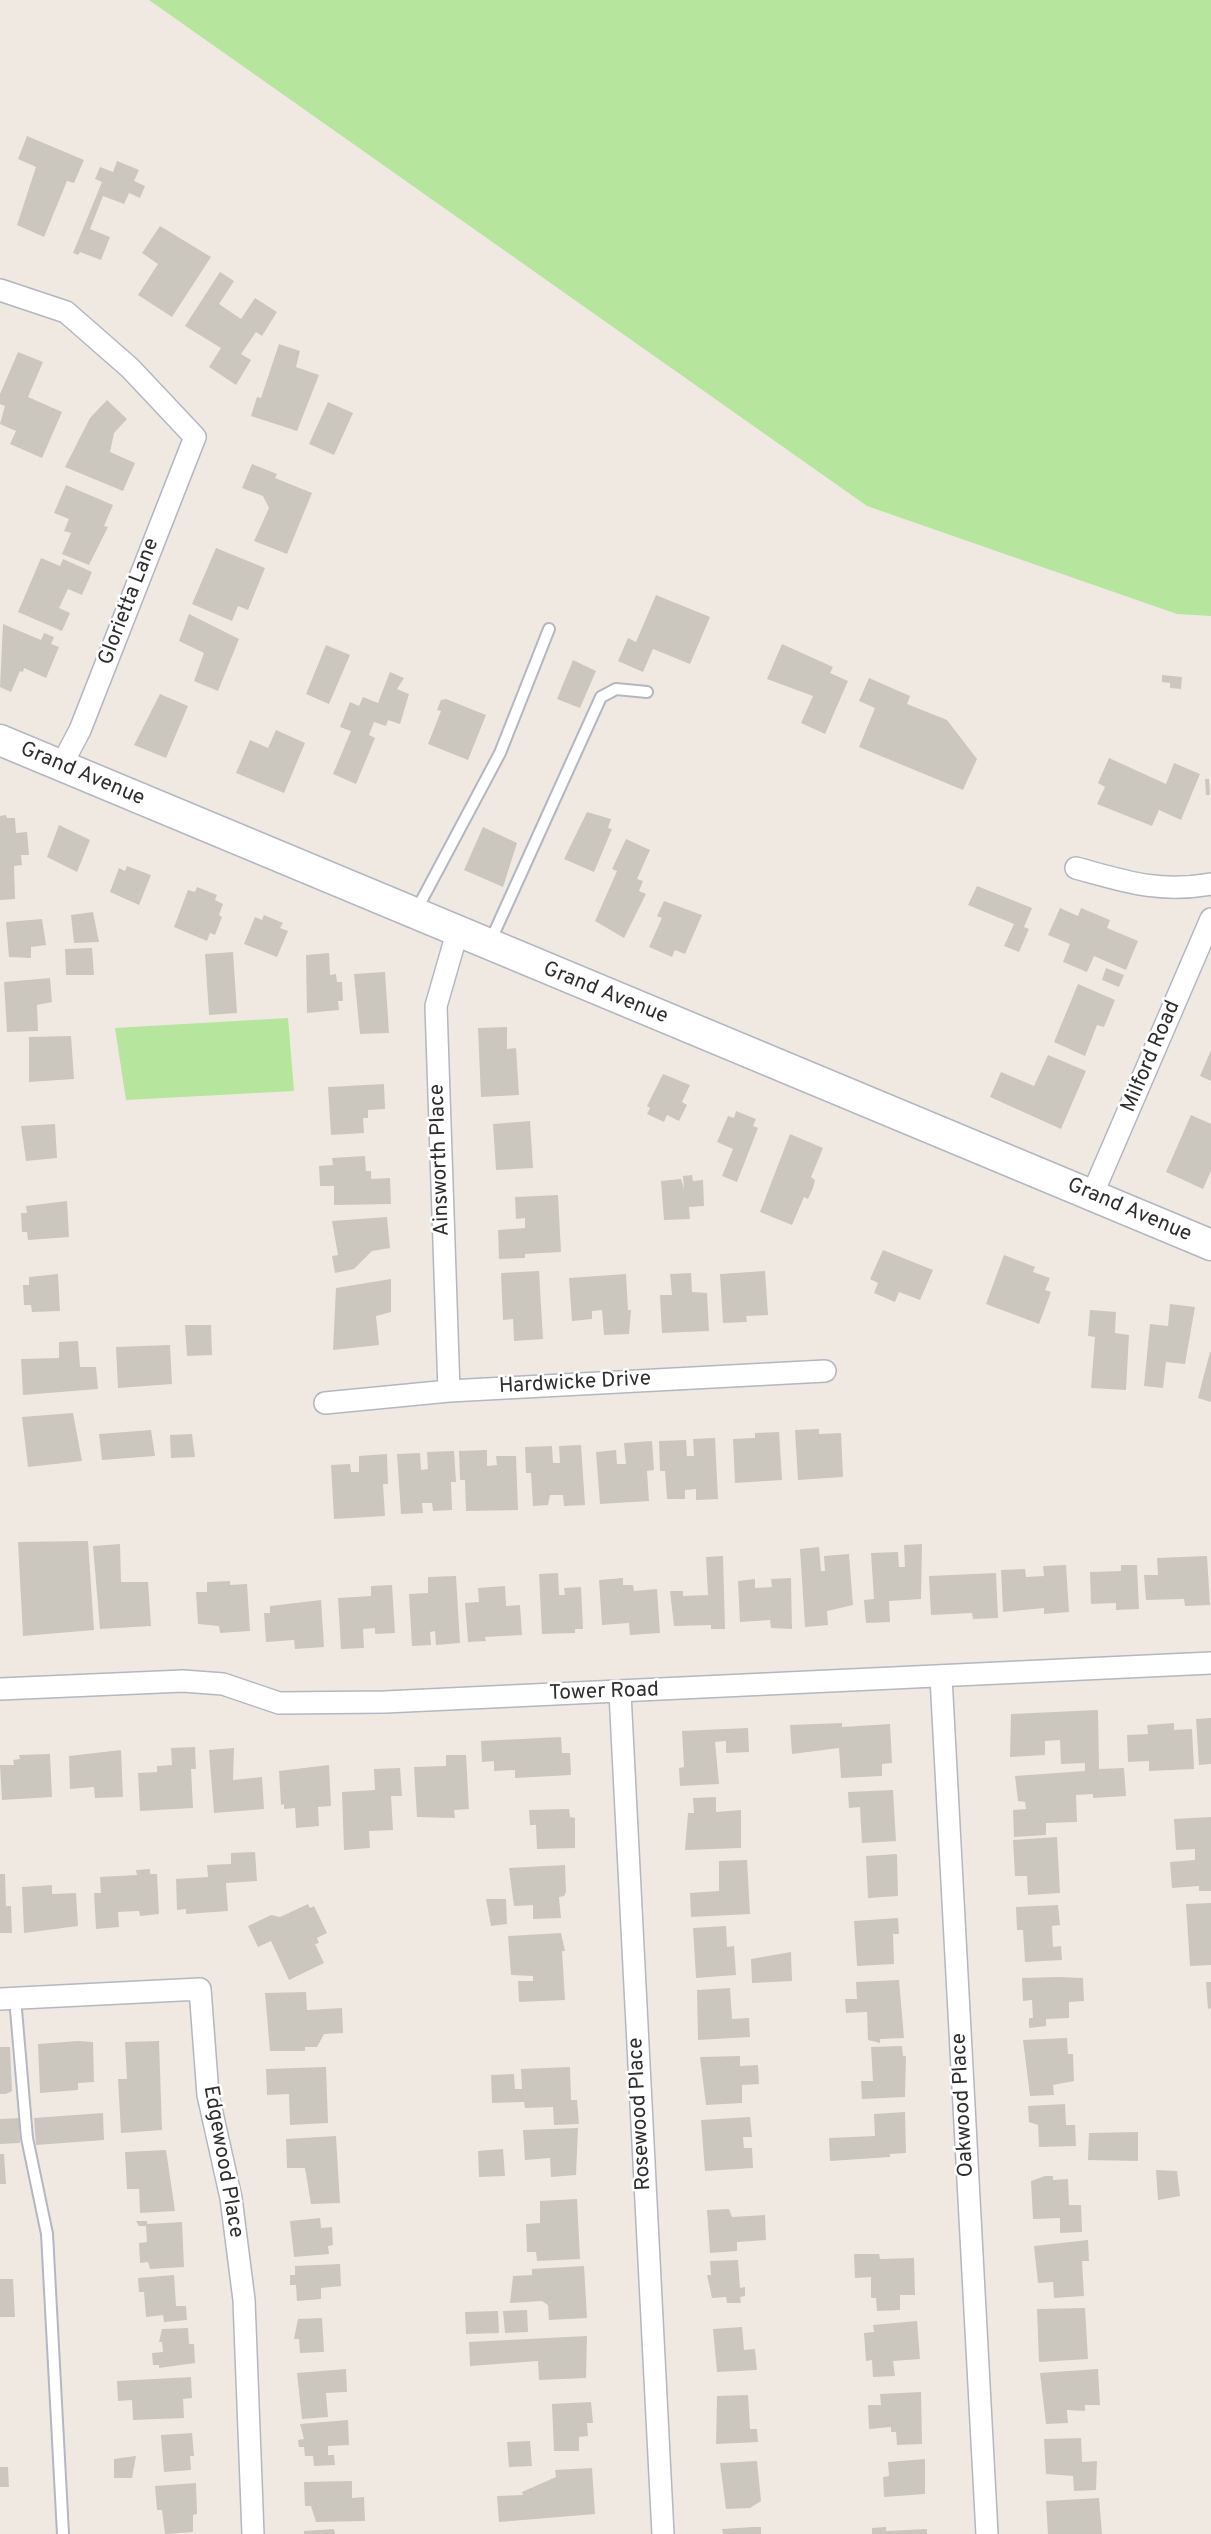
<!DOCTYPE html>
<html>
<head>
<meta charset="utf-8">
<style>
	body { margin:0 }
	canvas { display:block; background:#efe9e1 }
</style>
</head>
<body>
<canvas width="1211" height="2534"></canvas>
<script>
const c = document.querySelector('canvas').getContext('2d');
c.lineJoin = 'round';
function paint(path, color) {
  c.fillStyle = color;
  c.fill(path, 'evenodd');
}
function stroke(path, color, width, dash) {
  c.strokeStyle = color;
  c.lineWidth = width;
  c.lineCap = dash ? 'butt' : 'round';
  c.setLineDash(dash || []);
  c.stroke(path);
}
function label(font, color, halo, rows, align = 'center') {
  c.font = font + ' Overpass,sans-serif';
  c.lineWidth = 5;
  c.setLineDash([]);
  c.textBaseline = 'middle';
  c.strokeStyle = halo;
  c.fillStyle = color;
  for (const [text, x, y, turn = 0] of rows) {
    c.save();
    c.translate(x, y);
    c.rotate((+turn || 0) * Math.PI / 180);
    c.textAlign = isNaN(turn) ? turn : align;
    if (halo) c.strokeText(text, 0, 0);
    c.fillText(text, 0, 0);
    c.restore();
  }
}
const green = new Path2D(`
	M149,0H1211V616L1177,614L867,506Z
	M288,1018L294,1091L126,1100L115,1028Z`);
const building = new Path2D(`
	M27,136L84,160L74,183L67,181L44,237L17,225L36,167L18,159Z
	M117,161L139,170L134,181L145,186L140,198L129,193L124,204L103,196L90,229L110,237L101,260L80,252L78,255L73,253L102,182L95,179L100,167L113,172Z
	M160,226L211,257L172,317L138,295L158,264L142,253Z
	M220,272L234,281L219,304L241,319L255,298L277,312L262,336L256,332L241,354L251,360L236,385L209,367L221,348L185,326Z
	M279,344L300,351L296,367L319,375L297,431L251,416L257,397L261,398Z
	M18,352L43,362L28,397L62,412L42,458L10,444L16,431L0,424L5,406L0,404V394Z
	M107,400L127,419L114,433L110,452L135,463L123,491L65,467L90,418Z
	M328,402L353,413L334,455L309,444Z
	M252,464L277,474L275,478L312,493L287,554L254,541L269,508L263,496L242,488Z
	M66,485L113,505L104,526L108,527L89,565L62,554L71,533L64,531L69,519L54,513Z
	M216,548L265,568L248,610L238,606L232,621L192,604Z
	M41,558L60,566L63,559L92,572L82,595L68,589L59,608L70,613L62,631L18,612Z
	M656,595L710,617L690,664L653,649L643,672L618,661L628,638L636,642Z
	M189,614L239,639L218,691L194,681L204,653L179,641Z
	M3,624L41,640L44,633L54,637L51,644L59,647L46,678L24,668L23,672L20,671L11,692L0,687Z
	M782,644L833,667L830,673L848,681L825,734L801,723L813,696L767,679Z
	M326,645L350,655L329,704L306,694Z
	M573,660L596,671L580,708L557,699Z
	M390,672L404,678L397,689L409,694L400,724L388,720L386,726L374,722L369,735L375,738L356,784L333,774L351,731L340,727L350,702L359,706L363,697L378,703Z
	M1162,675L1182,677L1181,689L1170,688V683L1162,682Z
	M869,678L910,696L907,704L947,720L977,759L963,790L859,747L875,708L859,701Z
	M160,694L188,706L166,758L134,745Z
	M446,699L486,715L468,760L428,744L441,711L437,710L441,700Z
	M276,730L305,743L284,793L236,773L250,740L268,748Z
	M1109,758L1166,784L1174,763L1200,774L1181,820L1159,810L1152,826L1097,804L1105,787L1098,783Z
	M1205,779H1209L1210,795H1206Z
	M587,812L611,819L608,828L612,829L594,872L564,859Z
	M6,815L7,818H15L16,833L27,832L29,855H21L22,865L14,866L15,899L0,900V816Z
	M59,825L90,840L77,872L47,857Z
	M483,827L517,843L503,887L464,870Z
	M626,839L650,850L637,879L643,881L639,891L646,894L624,938L595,921L617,871L612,869Z
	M127,866L151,875L139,905L110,892L119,868L125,871Z
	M977,886L1032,908L1024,927L1029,929L1019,952L1004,946L1014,924L968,905Z
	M197,887L217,895L215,900L223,904L219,915L222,917L215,935L210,933L207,941L174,927L188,890L195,892Z
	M664,901L702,915L685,954L675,950L672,957L649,947L662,918L657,916Z
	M1060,908L1078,916L1081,908L1110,920L1107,928L1138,941L1126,970L1094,956L1087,972L1063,962L1070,944L1048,935Z
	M93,912L99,942L74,943L71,915Z
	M264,915L283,923L280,928L288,931L277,957L244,944L255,917L262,920Z
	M42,919L46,945L31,947V958L9,957L6,922Z
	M92,948L94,975H66L65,949Z
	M233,952L237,1013L209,1015L205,954Z
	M329,953L330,975L336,974L337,982H342L343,1001H338L339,1010L307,1013L306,955Z
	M1106,968L1124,975L1119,987L1102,980Z
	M385,972L389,1033L360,1034L354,974Z
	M50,978L52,1002L37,1005L38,1031L7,1032L4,982Z
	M1078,984L1115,1000L1104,1027L1097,1025L1085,1056L1054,1042Z
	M507,1027V1049L516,1048L519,1095L481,1097L478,1028Z
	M71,1036L74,1079L29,1082V1037Z
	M1211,1050V1081L1200,1076Z
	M1048,1055L1086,1071L1061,1129L990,1097L1001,1072L1034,1086Z
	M663,1074L690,1085L682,1102L687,1105L679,1121L667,1115L664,1122L647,1114L650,1108L647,1106Z
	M384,1084L385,1109L368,1110V1118H363L364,1133L331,1135L328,1087Z
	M736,1111L756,1119L753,1126L758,1128L737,1182L722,1176L733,1149L717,1142L728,1116L734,1118Z
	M1191,1115L1211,1124V1171L1203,1189L1166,1172Z
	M530,1121L533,1168L496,1170L493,1124Z
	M55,1124L57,1158L26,1161L21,1126Z
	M790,1134L823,1148L811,1177L815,1180L813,1188L808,1199L804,1197L792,1225L760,1212Z
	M365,1156L366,1171H371V1179L390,1178L391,1204L334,1205V1186H320L319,1166L333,1165L332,1158Z
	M692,1175L693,1181L703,1180L704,1206L689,1207L690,1219L664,1220L661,1181L681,1179L684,1189L683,1176Z
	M558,1195L561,1252L525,1254V1258L499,1259L498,1230L525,1228V1218L516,1219L515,1197Z
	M67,1201L69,1237L28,1240L27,1232H22L21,1213H27L26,1206Z
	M387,1217L390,1248L372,1251L354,1269L335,1273L332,1256L338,1255L332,1221Z
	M883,1250L933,1270L920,1300L899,1292L895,1302L874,1293L878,1283L870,1279Z
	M1004,1255L1035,1267L1033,1272L1050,1278L1045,1290L1051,1292L1039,1324L986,1304Z
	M539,1271L543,1339L514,1341L513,1319L503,1320L501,1273Z
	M765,1271L768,1315L746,1316L747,1322L723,1323L720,1274Z
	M691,1273L692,1292L707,1293L709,1331L662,1333L660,1295H672L670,1274Z
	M58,1274L60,1311L32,1312L31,1305H24L23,1285H29V1277Z
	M626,1274L628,1310H631L629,1334L604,1335L602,1310L592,1311V1319L572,1321L569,1278Z
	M391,1279V1312L376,1316L379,1345L333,1350L336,1288Z
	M1170,1304L1195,1307L1185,1364L1166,1362L1163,1388L1144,1386L1150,1324L1168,1326Z
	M1090,1310L1116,1312L1115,1333L1129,1335L1126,1390L1091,1388L1095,1337L1088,1336Z
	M185,1325H211L212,1355L187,1356Z
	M78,1341L80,1367H96L98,1389L23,1395L21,1359L59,1358V1342Z
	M170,1345L172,1384L118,1388L116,1347Z
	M1210,1352H1211V1402L1198,1398Z
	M73,1413L82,1461L28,1467L22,1417Z
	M819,1429V1434L841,1433L843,1477L798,1480L795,1430Z
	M151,1430L155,1456L102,1460L99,1434Z
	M779,1432L782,1480L735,1483L733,1439L755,1438V1433Z
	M192,1434L195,1457L171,1458L170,1435Z
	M715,1438L718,1499L696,1500V1489L685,1490V1499H667L665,1471H660L659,1441L686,1440L687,1456H694L693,1439Z
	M652,1441L654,1470L647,1471L649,1501L600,1504L596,1452L616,1450L617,1464H626L624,1443Z
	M581,1445L585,1505L564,1506L563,1495H550L548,1505L533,1506L531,1473H526L525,1447L552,1446L553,1463H560L559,1446Z
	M487,1450V1466L497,1465L496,1456H516L518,1510L466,1511L465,1480H460L459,1451Z
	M454,1451L456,1482H451L452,1510L433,1511L432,1503H422L423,1513L401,1514L397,1454L420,1453L421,1470L428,1469L427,1452Z
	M387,1454L388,1484H383L385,1516L334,1519L331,1465L350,1464L351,1472H359V1456Z
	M88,1541L94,1630L23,1636L18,1542Z
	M120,1544L121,1582H148L151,1626L100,1629L93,1546Z
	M922,1544L921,1599L889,1601L890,1622L866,1623L864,1600L874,1599L871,1553L898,1552L899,1567H905L904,1545Z
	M819,1547L821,1571H825L824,1556L849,1554L853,1605L827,1611L828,1625L805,1627L800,1549Z
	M723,1556L725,1629H711V1625L674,1626L670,1591H683V1596L708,1595L706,1557Z
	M1207,1556L1210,1605L1185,1606L1184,1599L1146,1600L1144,1575H1158L1157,1558Z
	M1066,1565L1069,1612L1044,1614V1608L1003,1612L1001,1570L1025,1569L1026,1577L1044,1576L1043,1566Z
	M1121,1565H1137L1139,1609L1116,1610V1603L1091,1604L1090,1572L1121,1571Z
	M558,1573L559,1595H565L564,1588L581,1587L583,1629H575V1633L542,1634L539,1574Z
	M996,1573L998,1618L973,1619L972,1613L931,1615L929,1576Z
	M456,1576L460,1643L436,1645L435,1631L430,1632L431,1645L412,1646L409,1594L428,1593V1577Z
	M623,1578V1585H633L634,1591L657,1589L660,1633L630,1635L629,1623L602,1625L599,1580Z
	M791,1578L792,1629L771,1628L770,1620L740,1622L738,1581L755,1579V1588L772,1587L771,1579Z
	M230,1581V1585L247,1584L250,1631L220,1633L219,1626L198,1624L196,1592H207V1582Z
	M392,1585L395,1633L375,1634V1628L363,1629L364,1648L341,1649L338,1598L371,1596V1586Z
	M505,1586L506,1606L520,1605L522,1635L485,1637L486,1641L468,1642L465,1603L479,1602L478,1588Z
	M321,1600L324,1647L295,1649L294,1640L266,1642L264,1613H270V1606Z
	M1098,1710L1099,1769L1124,1768L1126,1796L1093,1798V1794L1076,1795L1077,1822L1046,1823V1835L1014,1837L1013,1810L1026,1809L1025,1802L1018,1801L1015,1776L1085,1771V1763L1061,1764L1060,1740L1045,1741V1755L1010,1757L1011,1714Z
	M1211,1718V1764L1199,1765L1196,1719Z
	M842,1723V1727L890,1724L892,1763L882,1764V1776L841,1778L839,1748L792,1754L790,1725Z
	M1174,1723V1730L1192,1729L1194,1769L1149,1771V1761L1128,1762L1127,1735L1148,1734L1147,1725Z
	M748,1728L749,1752L726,1753V1741L715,1742L719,1784L680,1786L679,1768L684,1767L682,1731Z
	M561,1737L562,1753H570L571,1775L515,1778V1770L494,1771V1761L482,1762L481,1741Z
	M195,1747L196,1769H191L193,1808L140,1811L138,1773L157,1772V1766L172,1765L171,1748Z
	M234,1748L233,1780L262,1777L264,1809L214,1813L209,1750Z
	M121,1750L123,1797L95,1798L94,1787L70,1789L69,1756Z
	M50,1754L52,1797L2,1800L0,1765H14L13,1760L20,1759L19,1755Z
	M446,1755H466L469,1809L454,1810L455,1818L417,1817L414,1767L446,1766Z
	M329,1765L331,1806L318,1807L319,1826L296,1828L295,1808L284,1809V1804L281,1805L279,1771Z
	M400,1768L402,1796H391L393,1830L369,1831L370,1848L344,1850L342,1792L375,1790L374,1769Z
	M893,1790L896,1841L862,1843L860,1807L849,1808L848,1792Z
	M716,1797V1812L741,1810V1848L685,1850L688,1813H694L693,1798Z
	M569,1809L570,1817L575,1818V1848L537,1849L536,1825H530L529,1810Z
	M1211,1817V1891H1199V1886L1172,1888L1170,1862L1195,1860V1849L1176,1850L1174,1819Z
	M1057,1837L1060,1893L1028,1895L1027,1876H1015L1013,1840Z
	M255,1852L257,1881L226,1883L228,1911L186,1914V1909L177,1910L176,1879L208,1877L207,1865L231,1864V1853Z
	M897,1854L898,1896L868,1898L866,1856Z
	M747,1860L750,1914L691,1917L690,1893L719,1891V1861Z
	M565,1865L566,1892L564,1896L559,1897L561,1918L533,1919V1905L514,1906L509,1868Z
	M150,1869V1874H157L159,1914L140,1916L139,1911L118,1912L119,1927L96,1929L94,1893H101L100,1877L137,1875L136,1870Z
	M0,1874H5L6,1906H11L12,1933H0Z
	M52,1885V1894L76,1893L78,1926L24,1933L22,1887Z
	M486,1899H506L507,1924L491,1926Z
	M1211,1903V1965L1190,1966L1186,1904Z
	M308,1904L310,1908L314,1906L327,1933L317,1938L319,1943L315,1944L324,1963L289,1980L271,1941L258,1947L248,1926L271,1915L280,1917Z
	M1058,1905L1060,1925L1052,1926L1053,1947L1061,1946L1062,1960L1025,1962L1023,1930H1017L1016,1907Z
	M898,1918L899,1934H893L894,1964L857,1966L854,1921Z
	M726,1926L727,1947L734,1946L736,1975L696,1978L693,1928Z
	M561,1933L565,1951H562L565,2000L519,2002L518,1981H533V1976L511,1975L508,1936Z
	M791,1952L792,1981L752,1983L751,1959Z
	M1059,1977L1083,1978L1084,2001L1069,2002V2018L1046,2019V2026L1029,2028V2018H1033L1032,2000L1023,2001L1022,1978Z
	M899,1980L904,2038L880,2039V2043L868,2040L867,2012L846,2013L845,1999H857L856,1982Z
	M1206,1982H1211V2008L1208,2009Z
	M730,1988L732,2019L749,2018L750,2037L698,2040L697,1990Z
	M306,1992L307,2010L342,2008L343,2033L324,2034L317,2047H305V2051H270L265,1993Z
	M1067,2038L1068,2054H1073L1074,2081L1053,2085L1054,2095L1030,2096L1023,2040Z
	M78,2041L93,2042L94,2082L78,2083V2090L40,2093L38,2044Z
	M159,2041L162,2130L121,2133L118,2079H127L125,2042Z
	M902,2046L903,2056H906L905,2097L862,2099L861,2081H873L871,2047Z
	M0,2047H10L12,2091L6,2094H0Z
	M740,2056V2066L758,2065L759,2084L742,2085V2103L706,2105L700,2057Z
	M326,2067L328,2123L290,2125L289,2094L267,2095L266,2069Z
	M570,2067L571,2100H577L579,2124L554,2125L553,2107L525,2108L524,2102L492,2103L491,2075L514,2074L515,2089H522L521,2069Z
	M1065,2104L1066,2125H1075L1076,2146L1039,2147L1038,2125L1029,2122L1028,2106Z
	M905,2112L906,2153L890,2154V2157L830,2161L829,2138L875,2136L874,2114Z
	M103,2113L104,2140L36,2145L34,2118Z
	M750,2117L752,2137H743L744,2148H752L753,2168L705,2171L701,2120Z
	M19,2118L20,2143L0,2144V2119Z
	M578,2128L576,2175L551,2177L550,2158L525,2160L523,2130Z
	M1138,2132V2161L1088,2160L1089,2133Z
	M336,2136L340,2203L311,2204L305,2168H287L286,2139Z
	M503,2149L505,2176L479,2177L478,2151Z
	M166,2150L175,2211L140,2213L139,2189H127L125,2152Z
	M0,2154H4L6,2184H0Z
	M1156,2170L1177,2171L1180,2196L1158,2200Z
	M1045,2176H1053V2180L1068,2179L1069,2205H1081L1082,2232L1060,2233V2218L1033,2219L1031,2181Z
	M577,2199L580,2259L537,2261L536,2252H527L526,2224L540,2223V2201Z
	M729,2209L732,2217L765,2215L766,2240L737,2242V2251L710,2253L707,2210Z
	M320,2218L321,2228L332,2227L333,2245L328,2246L329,2254L294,2257L290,2221Z
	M136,2221H147V2224L182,2222L184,2267L150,2269L148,2262L140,2263L139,2243L147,2242L146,2226H139Z
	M1088,2240L1089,2261H1082L1084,2296L1054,2298L1053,2282L1038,2283L1034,2246Z
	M854,2254H879L880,2259L914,2258L915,2295H900V2310L877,2311L876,2298H871V2277L855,2278Z
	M738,2260L740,2288L745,2287V2296L740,2297L741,2303H727L726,2297L712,2298L707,2275H711L710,2261Z
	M340,2264L341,2286L321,2288V2299L297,2301L296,2285H290V2275H295V2266Z
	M584,2266L587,2318L549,2320L548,2305L542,2301L510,2303L513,2276L532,2275V2269Z
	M174,2275L176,2306H186L187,2320L164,2322L163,2315L146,2317L144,2292H139L138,2278Z
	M0,2279H13L15,2317H0Z
	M1085,2308L1088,2359L1039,2362L1037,2309Z
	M527,2310L528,2332L505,2333L503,2311Z
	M498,2311L499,2333L466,2334L465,2312Z
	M322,2318L324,2352L300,2353L299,2339H294L298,2319Z
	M917,2321L920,2359L893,2361L895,2376L873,2377L872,2360L866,2361L864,2333L874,2332L873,2325Z
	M742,2327L744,2350L755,2349L757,2370L717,2372L713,2329Z
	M188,2328L189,2344H194L195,2363L159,2368V2365H153L152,2353L163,2352L162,2342H159L162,2329Z
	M587,2336L586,2378L539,2380L538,2361L470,2366L469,2342Z
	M346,2369L347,2392L326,2393L328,2417L302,2419L297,2373Z
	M1098,2369L1100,2405H1085V2411L1067,2410L1068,2423L1046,2424L1040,2373Z
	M191,2377L192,2398L183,2399L184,2418L133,2420L132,2400L118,2401L117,2381Z
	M921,2392L922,2444L897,2445L896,2432H891V2427L869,2429L868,2405H881L880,2394Z
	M748,2395L750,2429H757L758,2442L716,2444L717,2396Z
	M591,2402L593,2423H587L588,2436L579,2437V2451H554L552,2404Z
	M348,2420L349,2445L328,2446V2455H334L335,2465L314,2466L313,2456H305L304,2447H299L298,2440L304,2439L300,2424Z
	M192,2433L194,2456H190L191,2470L164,2472L161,2435Z
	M1081,2438L1082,2462L1097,2461L1096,2490L1074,2491L1073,2476L1046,2474L1044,2439Z
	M530,2441L532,2466L509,2467L507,2442Z
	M136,2456L132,2478H114V2459Z
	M925,2459V2494L884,2497L883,2477L889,2476L888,2462Z
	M757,2461L761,2501L750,2508L726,2509L720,2463Z
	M0,2467H8L9,2487H0Z
	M592,2468L595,2514L499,2522L497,2496L523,2495L522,2492L556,2477L555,2470Z
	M352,2481V2498L364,2497L365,2521L316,2522L311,2506H305L304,2482Z
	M196,2483L197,2514L193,2515V2532L165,2534L162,2510H157L155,2486Z
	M1099,2498L1102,2534H1048L1046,2501Z
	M753,2527H761V2534H723L722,2529Z
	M886,2527V2531L927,2529V2534H872V2528Z
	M334,2529L335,2534H304V2531Z`);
const lane = new Path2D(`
	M416,911L500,753L549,629
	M490,942L601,697L616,689L647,692
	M15,1998L27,2138L47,2234L63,2534`);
const street = new Path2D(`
	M0,290L66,312L130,368L195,437L80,730L61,766
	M1076,868C1127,882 1158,893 1211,884
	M1092,1195L1211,919
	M449,1391L436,1006L457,933
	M325,1403L449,1391L825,1371
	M941,1677L987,2534
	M0,1689L183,1681L223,1684L279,1703L385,1702L1211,1663
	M620,1693L663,2534
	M0,1999L200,1989L208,2095L231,2198L244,2300L253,2534`);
const secondary = new Path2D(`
	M0,740L1211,1245`);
const streetNames = [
	["Glorietta Lane",130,602,-69],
	["Grand Avenue",82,775,23],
	["Grand Avenue",605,994,22],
	["Milford Road",1152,1057,-67],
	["Ainsworth Place",441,1160,-92],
	["Grand Avenue",1129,1211,23],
	["Hardwicke Drive",575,1384,-3],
	["Tower Road",604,1693,-2],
	["Oakwood Place",964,2105,-93],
	["Rosewood Place",641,2114,-93],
	["Edgewood Place",222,2162,80]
];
paint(green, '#b6e59e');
paint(building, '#cbc7bf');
stroke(lane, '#b4b7c1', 14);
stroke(street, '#b4b7c1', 24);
stroke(secondary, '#b4b7c1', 33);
stroke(lane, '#fff', 10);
stroke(street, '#fff', 21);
stroke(secondary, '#fff', 30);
label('21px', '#2e2e2e', '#fff', streetNames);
</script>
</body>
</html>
